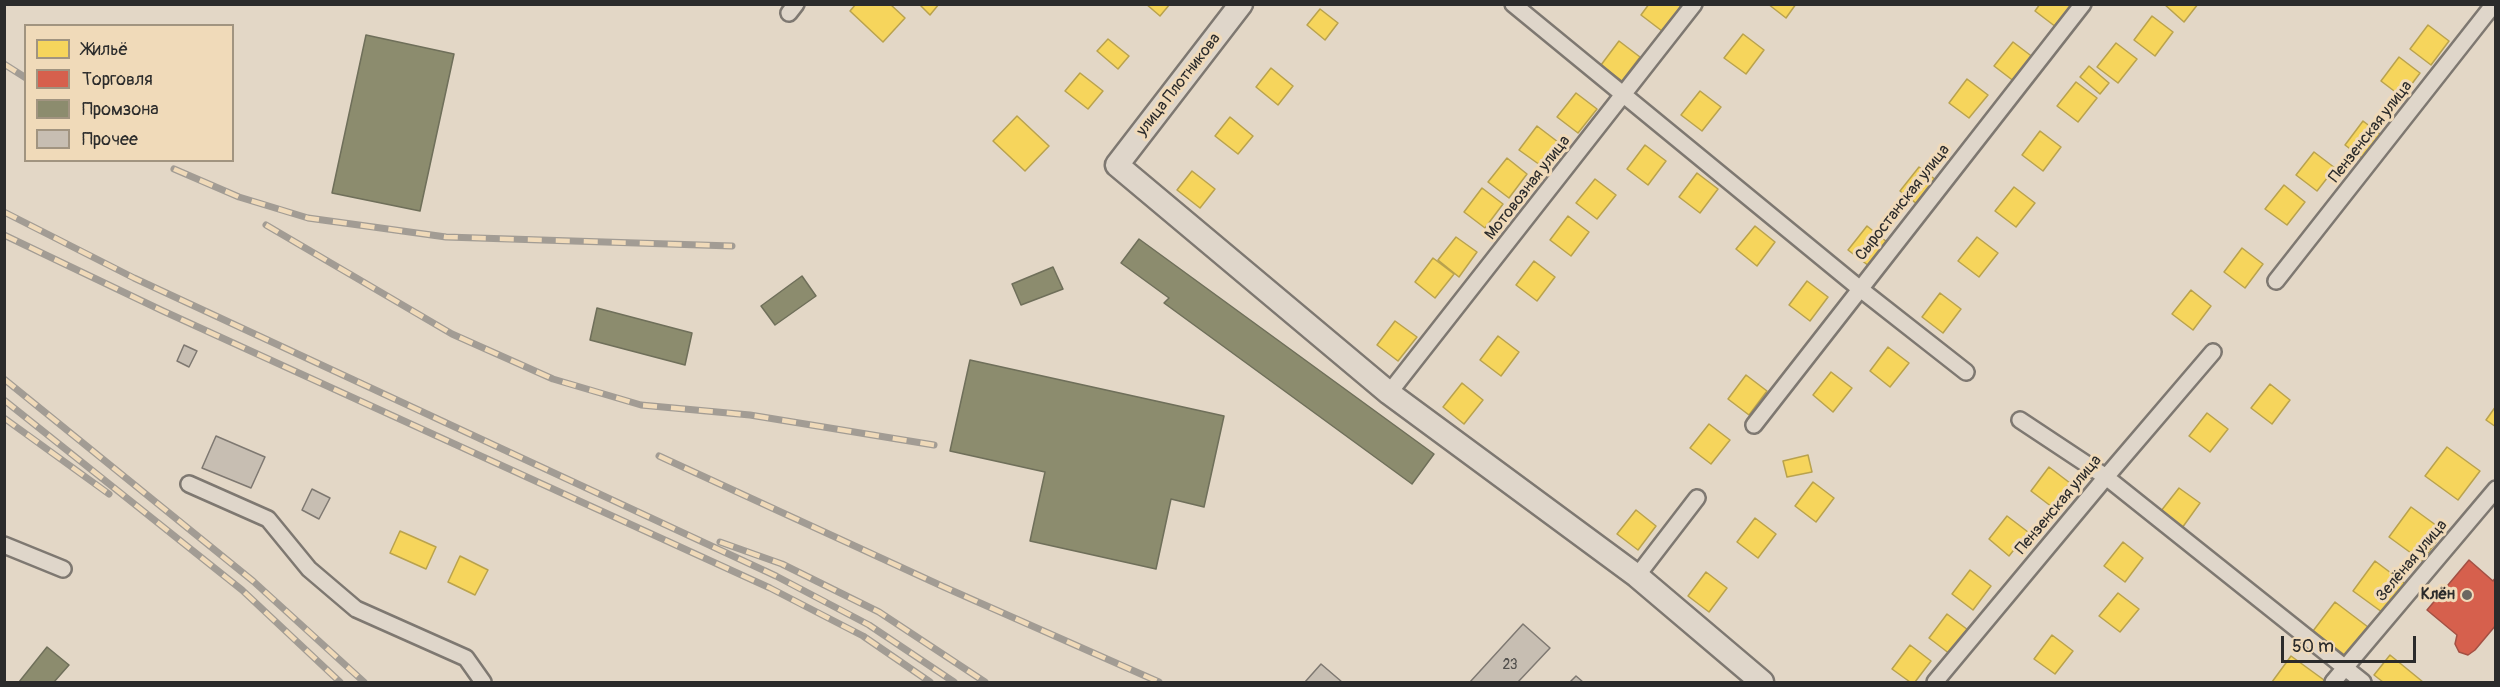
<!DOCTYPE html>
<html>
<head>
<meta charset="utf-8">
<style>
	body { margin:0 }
	#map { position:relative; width:2500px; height:687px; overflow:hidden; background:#e3d7c6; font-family:Pangolin,sans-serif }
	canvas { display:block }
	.frame { position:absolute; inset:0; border:6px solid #2b2b2b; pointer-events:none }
	.legend { position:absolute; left:24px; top:24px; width:210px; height:138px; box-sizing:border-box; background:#f0dab9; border:2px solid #a19480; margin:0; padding:8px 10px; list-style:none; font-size:18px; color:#2b2b2b }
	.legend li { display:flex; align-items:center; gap:12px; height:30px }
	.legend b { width:30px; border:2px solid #a19480 }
	.scale { position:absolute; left:2281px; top:636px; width:135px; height:27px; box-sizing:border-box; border:3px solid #2b2b2b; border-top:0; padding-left:8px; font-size:18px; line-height:21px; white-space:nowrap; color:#2b2b2b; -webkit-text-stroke:4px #f0dab9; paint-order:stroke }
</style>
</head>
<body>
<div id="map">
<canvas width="2500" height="687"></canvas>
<div class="frame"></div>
<ul class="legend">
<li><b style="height:16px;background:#f6d55c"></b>Жильё</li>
<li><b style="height:16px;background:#d6604d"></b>Торговля</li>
<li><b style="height:16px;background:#8c8c6e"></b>Промзона</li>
<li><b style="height:16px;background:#c7beb2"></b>Прочее</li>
</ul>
<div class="scale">50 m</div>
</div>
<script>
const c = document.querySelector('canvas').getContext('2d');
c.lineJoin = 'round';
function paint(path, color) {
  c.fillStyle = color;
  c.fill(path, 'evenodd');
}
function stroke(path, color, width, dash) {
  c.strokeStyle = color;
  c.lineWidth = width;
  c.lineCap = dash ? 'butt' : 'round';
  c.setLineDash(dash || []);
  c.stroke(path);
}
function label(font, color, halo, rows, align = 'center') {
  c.font = font + ' Pangolin,sans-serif';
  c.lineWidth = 6;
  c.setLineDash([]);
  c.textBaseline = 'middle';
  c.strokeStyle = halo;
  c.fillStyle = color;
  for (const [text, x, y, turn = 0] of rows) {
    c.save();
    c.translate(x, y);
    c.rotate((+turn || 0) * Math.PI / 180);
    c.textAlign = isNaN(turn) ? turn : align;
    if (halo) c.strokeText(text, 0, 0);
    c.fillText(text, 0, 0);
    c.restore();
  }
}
const homes = new Path2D(`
	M856,4H890L905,18L883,42L850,11Z
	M919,4H939L930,15Z
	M1146,4H1170L1160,16Z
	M1649,4H1678L1681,7L1662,31L1641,15Z
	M1768,4H1796L1786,18Z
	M2040,4H2074L2056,27L2035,11Z
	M2164,4H2198L2184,22Z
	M1320,9L1338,23L1325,40L1307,25Z
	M2152,16L2173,32L2155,56L2134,40Z
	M2428,25L2449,41L2431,65L2410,49Z
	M1743,34L1764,50L1746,74L1724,58Z
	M1108,39L1129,56L1118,69L1097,51Z
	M1619,41L1640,57L1622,81L1601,65Z
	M2013,42L2034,58L2015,82L1994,66Z
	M2116,43L2137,59L2118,83L2097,67Z
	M2399,57L2420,73L2402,97L2381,81Z
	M2089,66L2109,83L2100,94L2080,77Z
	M1271,68L1293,86L1278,105L1256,87Z
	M1080,73L1103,91L1088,109L1065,91Z
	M1967,79L1988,95L1969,118L1949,103Z
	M2076,82L2097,98L2078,122L2057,106Z
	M1700,91L1721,107L1702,131L1681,115Z
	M1576,93L1597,109L1578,133L1557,117Z
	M1017,116L1049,146L1025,171L993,141Z
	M1230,117L1253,136L1238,154L1215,136Z
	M2363,121L2384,137L2366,161L2345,145Z
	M1537,126L1558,142L1540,165L1519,150Z
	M2040,131L2061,147L2043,171L2022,155Z
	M1645,145L1666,161L1648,185L1627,169Z
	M2314,152L2335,168L2317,191L2296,175Z
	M1507,158L1527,174L1509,198L1488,182Z
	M1919,167L1940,183L1921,207L1900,191Z
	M1192,171L1215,189L1200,208L1177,190Z
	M1697,173L1718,189L1700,213L1679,197Z
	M1595,179L1616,195L1597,219L1576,203Z
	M2284,185L2305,202L2287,225L2265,209Z
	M2014,187L2035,203L2016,227L1995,211Z
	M1482,188L1503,204L1485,228L1464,212Z
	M1568,216L1589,232L1571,256L1550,240Z
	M1755,226L1775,242L1757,266L1736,249Z
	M1867,226L1887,242L1869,266L1848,250Z
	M1456,237L1477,252L1459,277L1438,260Z
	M1977,237L1998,253L1979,277L1958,261Z
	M2242,248L2263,264L2245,288L2224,272Z
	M1433,258L1454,274L1435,298L1415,282Z
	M1534,261L1555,277L1537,301L1516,285Z
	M1807,281L1828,297L1810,321L1789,305Z
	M2191,290L2211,306L2193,330L2172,314Z
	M1940,293L1961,309L1943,333L1922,317Z
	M1395,321L1417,337L1398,361L1377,345Z
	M1498,336L1519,352L1501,376L1480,360Z
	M1888,347L1909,363L1890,387L1870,371Z
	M1831,372L1852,388L1833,412L1813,395Z
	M1746,375L1767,391L1749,415L1728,399Z
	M1462,383L1483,400L1464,424L1443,407Z
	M2270,384L2290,400L2272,424L2251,408Z
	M2496,406V427L2486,420Z
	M2207,413L2228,429L2210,452L2189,436Z
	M1709,424L1730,440L1711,464L1690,448Z
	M2447,447L2480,471L2458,500L2425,476Z
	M1808,455L1812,472L1787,477L1783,461Z
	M2049,467L2070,483L2052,507L2031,491Z
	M1813,482L1834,498L1816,522L1795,506Z
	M2179,488L2200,503L2182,528L2161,511Z
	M2411,507L2444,531L2422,561L2389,537Z
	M1636,510L1656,526L1638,550L1617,534Z
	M2007,516L2028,532L2009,556L1989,539Z
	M1755,518L1776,534L1758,558L1737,542Z
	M400,531L436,547L426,569L390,553Z
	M2123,542L2143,558L2125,582L2104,566Z
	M460,556L488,570L475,595L448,582Z
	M2375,561L2407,585L2386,615L2353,591Z
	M1970,570L1991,586L1973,610L1952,594Z
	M1706,572L1727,588L1709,612L1688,596Z
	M2118,593L2139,609L2120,632L2099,616Z
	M2335,602L2368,627L2346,656L2313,631Z
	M1947,614L1968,630L1950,654L1929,638Z
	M2052,635L2073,651L2055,674L2034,659Z
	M1910,645L1931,661L1915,682H1910L1892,669Z
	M2390,655L2423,682H2383L2374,675Z
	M2291,656L2324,680L2323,682H2272Z`);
const shops = new Path2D(`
	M2469,560L2493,581L2496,577V625L2475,650L2468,655L2459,652L2455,644L2457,635L2427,610Z`);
const industry = new Path2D(`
	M366,35L454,54L420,211L332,193Z
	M1139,239L1434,454L1412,484L1164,303L1169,298L1121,263Z
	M1053,267L1063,289L1021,305L1012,284Z
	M802,276L816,296L775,325L761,306Z
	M597,308L692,333L685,365L590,340Z
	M970,360L1224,416L1204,507L1171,499L1156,569L1030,541L1045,472L950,451Z
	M47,647L69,665L54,682H19Z`);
const building = new Path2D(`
	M184,345L197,351L189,367L177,361Z
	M216,436L265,457L251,488L202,468Z
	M312,489L330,498L319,519L302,510Z
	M1523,624L1550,648L1518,682H1470Z
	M1321,664L1342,682H1305Z
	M1576,676L1583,682H1570Z`);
const street = new Path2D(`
	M1513,4L1859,288L1966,372
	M789,13L796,4
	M2276,281L2494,4
	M1389,393L1694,4
	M2020,420L2106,477L2363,682
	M1754,425L2083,4
	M189,484L268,519L309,569L356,609L466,658L483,682
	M4,545L63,569
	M1637,576L1697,498
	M1935,682L2106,477L2213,352
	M2333,682L2496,489`);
const secondary = new Path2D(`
	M1241,4L1117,165L1389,393L1637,576L1762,682`);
const rail = new Path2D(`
	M4,64L26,78
	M174,169L239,197L308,218L446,237L732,246
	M4,212L134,278L776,576L869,625L954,682
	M266,225L452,334L553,379L641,405L750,415L934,445
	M4,235L163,311L770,588L863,636L930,682
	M4,379L253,581L364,682
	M4,400L242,590L340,682
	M4,418L109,494
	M659,456L944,587L1159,682
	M720,542L782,564L879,612L985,682`);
const markers = [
	[2467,595,6,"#6b6761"]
];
const numberNames = [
	["23",1510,665]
];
const streetNames = [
	["улица Плотникова",1179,85,-52],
	["Пензенская улица",2371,132,-52],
	["Мотовозная улица",1528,188,-52],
	["Сыростанская улица",1903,203,-52],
	["Пензенская улица",2059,505,-50],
	["Зелёная улица",2412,561,-50]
];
const poiNames = [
	["Клён",2455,595]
];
paint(homes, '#f6d55c');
stroke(homes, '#b9a24d', 1.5);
paint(shops, '#d6604d');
stroke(shops, '#a35043', 1.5);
paint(industry, '#8c8c6e');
stroke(industry, '#6f6f5a', 1.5);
paint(building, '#c7beb2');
stroke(building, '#7e7871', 1.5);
stroke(street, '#7e7871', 20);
stroke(secondary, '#7e7871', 27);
stroke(street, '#dfd6ca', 15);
stroke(secondary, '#dfd6ca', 22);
stroke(rail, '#a29c94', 7);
stroke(rail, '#f0dab9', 4.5, [14]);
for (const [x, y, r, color] of markers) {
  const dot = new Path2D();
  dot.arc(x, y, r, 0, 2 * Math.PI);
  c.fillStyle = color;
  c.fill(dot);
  stroke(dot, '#f0dab9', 2);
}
label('14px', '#52504d', null, numberNames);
label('16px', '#2b2b2b', '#f0dab9', streetNames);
label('bold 16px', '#2b2b2b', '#f0dab9', poiNames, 'right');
</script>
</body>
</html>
